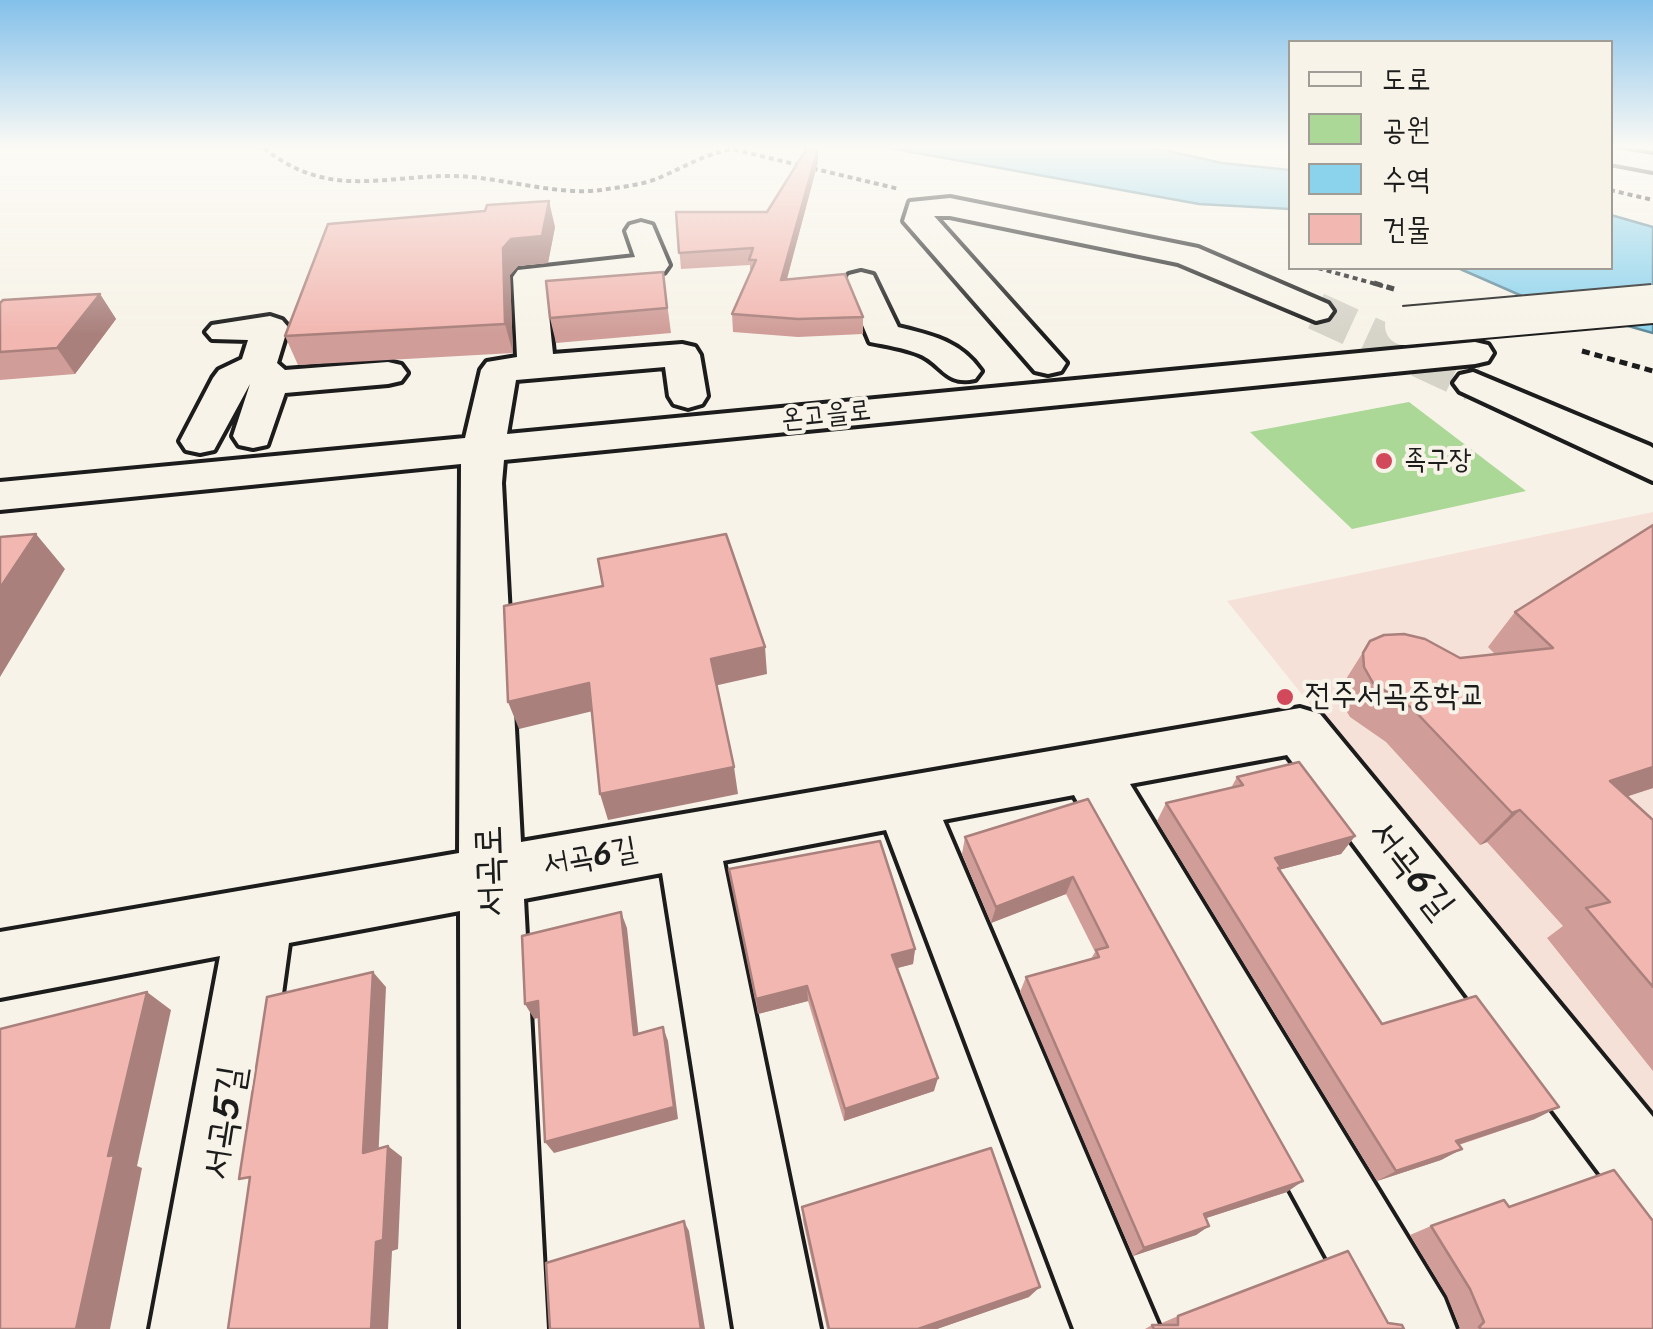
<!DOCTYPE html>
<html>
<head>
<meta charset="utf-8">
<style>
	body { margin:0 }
	#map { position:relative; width:1653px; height:1329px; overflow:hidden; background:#f7f3e8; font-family:Sriracha,"Poor Story",sans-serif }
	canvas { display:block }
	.legend { position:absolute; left:1288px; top:40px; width:325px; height:230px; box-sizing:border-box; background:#f7f3e8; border:2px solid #9f9d96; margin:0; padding:12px 18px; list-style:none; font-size:30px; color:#1c1c1c }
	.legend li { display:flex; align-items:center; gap:20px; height:50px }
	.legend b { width:50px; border:2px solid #9f9d96 }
</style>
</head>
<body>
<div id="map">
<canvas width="1653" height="1329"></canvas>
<ul class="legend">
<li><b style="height:12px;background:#f7f3e8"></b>도로</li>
<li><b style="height:28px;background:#abd896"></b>공원</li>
<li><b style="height:28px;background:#8bd2ed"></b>수역</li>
<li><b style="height:28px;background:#f2b7b1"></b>건물</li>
</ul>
</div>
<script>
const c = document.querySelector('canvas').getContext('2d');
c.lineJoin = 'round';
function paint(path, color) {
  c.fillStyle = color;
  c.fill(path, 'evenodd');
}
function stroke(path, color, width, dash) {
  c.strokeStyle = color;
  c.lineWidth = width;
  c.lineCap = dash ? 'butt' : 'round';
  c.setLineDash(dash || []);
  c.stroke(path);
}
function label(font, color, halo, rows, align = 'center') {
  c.font = font + ' Sriracha,"Poor Story",sans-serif';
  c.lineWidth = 8;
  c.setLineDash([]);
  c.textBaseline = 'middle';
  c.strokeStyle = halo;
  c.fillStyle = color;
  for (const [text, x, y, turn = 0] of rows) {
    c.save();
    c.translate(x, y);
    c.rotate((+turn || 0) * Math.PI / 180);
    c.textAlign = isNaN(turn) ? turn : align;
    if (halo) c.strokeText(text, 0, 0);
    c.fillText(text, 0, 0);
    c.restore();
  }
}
const built = new Path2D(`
	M1653,512V1132L1227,601Z`);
const green = new Path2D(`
	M1409,402L1526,491L1352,529L1250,432Z`);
const water = new Path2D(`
	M889,148H1155L1222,163L1290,170V209L1199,204Z
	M1611,215L1653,227V333L1522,296L1458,268H1610Z`);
const minorTunnel = new Path2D(`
	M1316,311L1473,383`);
const pathFar1 = new Path2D(`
	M264,148C328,200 383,175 455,176C501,177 557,196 601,190C620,187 644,185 661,177C686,166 705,154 732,149L899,189
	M1610,190L1653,200
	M1318,268L1383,286`);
const path = new Path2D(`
	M1374,283L1394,289
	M1582,351L1653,371`);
const minor = new Path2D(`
	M1610,148L1653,155V171L1610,163Z
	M950,198L1198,248L1328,304L1333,311L1328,318L1316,321L1178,263L950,216H934L1066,363L1061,371L1048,374L1035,371L904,221L910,202Z
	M641,222L652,225L669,265L664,272L653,275L546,285L553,354L682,344L695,347L700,355L707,396L702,404L688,408L674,404L669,396L665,367L516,380L507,434L1475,342L1488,345L1493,353L1488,361L1475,364L504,460L502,483L521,842L1300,708L1320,714L1653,1117V1219L1625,1207L1287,755L1130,784L1444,1298L1456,1329H1366L1074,795L943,820L1160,1329H1074L886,830L723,861L820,1329H734L662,873L524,899L547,1329H461L460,911L289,943L236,1329H150L220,956L0,998V932L459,853L461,464L0,510V482L465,438L481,370L487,362L517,357L513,277L518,270L635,257L626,231L630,225Z
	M861,272L873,275L898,327C931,335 960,341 981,371L975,379C945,386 942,363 919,354C904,348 886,345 870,342L845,282L849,275Z
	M270,316L282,320L288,327L277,363L285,370L388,362L401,365L407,373L401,381L388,384L285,393L267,445L253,448L239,445L233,436L250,384L214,450L200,453L186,450L180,441L213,378L219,370L242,359L248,340L212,339L206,332L212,325Z
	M1473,372L1650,446L1653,448V481L1460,391L1454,383L1460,375Z`);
const minorBridge = new Path2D(`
	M1404,326L1653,304`);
const wall = new Path2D(`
	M818,162L787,279L863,317V334L798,337L733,332L732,314L750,274V265L681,269L676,212H767Z
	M555,227L548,263L518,266L510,275L513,353L298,365L285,336Z
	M663,272L671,333L556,343L550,318Z
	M100,294L116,319L75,374L0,380V303Z
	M1653,525V788L1627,796L1653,820V1071L1547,938L1563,926L1487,842L1480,845L1386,742L1350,717L1341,702V687L1370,641L1460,658L1495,654L1488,647L1515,612Z
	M1237,777L1355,836L1341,854L1279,870L1382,1024L1535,1119L1459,1145L1462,1149L1441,1160L1377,1181L1157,821L1166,803L1231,788Z
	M1088,799L1287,1192L1206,1218L1209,1226L1196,1235L1133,1256L1020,992L1026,977L1091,959L1095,952L1066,894L991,923L962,854L965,837Z
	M729,869L915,949L913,964L897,968L934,1091L844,1121L808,1001L758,1014Z
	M802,1207L1029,1297L937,1329H827L803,1221Z
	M1509,1207L1653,1329H1458L1460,1328L1447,1296L1410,1235L1431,1226Z
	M1178,1316L1388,1323L1404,1329H1145L1152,1325H1162V1323Z`);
const shadedWall = new Path2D(`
	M818,148V162L782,297L781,280Z
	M549,201L555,227L548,263L518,266L510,275L513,353L505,324L503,248Z
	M100,294L116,319L75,374L57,348Z
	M36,534L65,569L0,677V588Z
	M765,647L767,674L714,686L711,659Z
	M589,683L597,710L519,729L508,702Z
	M734,767L738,794L608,820L600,794Z
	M1653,767V788L1574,814L1610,781Z
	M1520,810L1487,842L1480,845L1512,813Z
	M1355,836L1341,854L1278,870L1275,858Z
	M1073,877L1066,894L991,923L996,907Z
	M621,912L627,928L640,1048L634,1035Z
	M915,949L913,964L890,970L892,955Z
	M373,972L386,987L378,1164L363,1153Z
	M807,986L808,1001L758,1014L756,999Z
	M147,992L171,1010L137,1166L142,1168L110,1329H76L108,1156Z
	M538,1001L547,1016L534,1019L525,1004Z
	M663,1027L668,1041L678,1119L554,1153L545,1142Z
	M938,1078L934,1091L844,1121L845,1109Z
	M1559,1107L1535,1119L1436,1152L1456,1141Z
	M388,1146L402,1157L398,1249L392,1251L388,1329H371L376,1242Z
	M1462,1149L1441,1160L1377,1181L1396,1171Z
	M1303,1181L1287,1192L1191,1223L1204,1214Z
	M684,1221L689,1231L705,1329H701Z
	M1209,1226L1196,1235L1133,1256L1144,1248Z
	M1040,1287L1029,1297L937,1329H918Z`);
const building = new Path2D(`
	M807,148H818L781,280L845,274L863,317L798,319L732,314L756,260H749L753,248L679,253L676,212H767Z
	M549,201L542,236L511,239L503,248L505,324L285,336L328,224L485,211L487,205Z
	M663,272L667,308L550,318L546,281Z
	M100,294L57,348L0,352V303L3,300Z
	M1653,525V767L1610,781L1653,820V987L1586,908L1610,902L1520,810L1512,813L1412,708L1373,683L1364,667L1363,653L1370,641L1384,635L1404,634L1425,639L1460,658L1553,648L1515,612Z
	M36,534L0,588V537Z
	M726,534L765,647L711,659L734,767L600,794L589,683L508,702L504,606L603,586L598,559Z
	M1299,762L1355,836L1275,858L1281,867L1278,868L1382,1024L1476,996L1559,1107L1456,1141L1462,1149L1396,1171L1166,803L1243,785L1237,777Z
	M1088,799L1303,1181L1204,1214L1209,1226L1144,1248L1026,977L1099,957L1096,950L1108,947L1073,877L996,907L965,837Z
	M880,841L915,949L892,955L938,1078L845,1109L807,986L756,999L729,869Z
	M621,912L634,1035L663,1027L674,1107L545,1142L538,1001L525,1004L522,936Z
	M373,972L363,1153L388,1146L383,1240L376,1242L371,1329H228L250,1177L239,1179L267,997Z
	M147,992L108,1156L114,1155L76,1329H0V1029Z
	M991,1148L1040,1287L918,1329H829L802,1207Z
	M1614,1170L1653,1221V1329H1481L1479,1327L1484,1322L1470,1289L1431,1226L1504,1200L1509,1207Z
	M684,1221L701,1329H550L546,1263Z
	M1348,1251L1388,1323L1402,1325L1404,1329H1154L1152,1325H1178V1316Z`);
const markers = [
	[1384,461,10,"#d1495b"],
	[1285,697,10,"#d1495b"]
];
const farStreetnames = [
	["온고을로",826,416,-6]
];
const farPoinames = [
	["족구장",1404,461]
];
const poiNames = [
	["전주서곡중학교",1305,697]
];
const streetNames = [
	["서곡6길",590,858,-10]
];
const nearStreetnames = [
	["서곡6길",1410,870,52],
	["서곡로",492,871,-92],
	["서곡5길",226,1123,-81]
];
paint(built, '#f6e1d8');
paint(green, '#abd896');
paint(water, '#8bd2ed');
stroke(water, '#5f8999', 2.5);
stroke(minorTunnel, '#d6d3c9', 38, [38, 19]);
stroke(minor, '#1c1c1c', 8);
stroke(pathFar1, '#1c1c1c', 4, [5, 4]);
stroke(path, '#1c1c1c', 5, [8, 5]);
paint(minor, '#f7f3e8');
stroke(minorBridge, '#1c1c1c', 42, []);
stroke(minorBridge, '#f7f3e8', 38);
paint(wall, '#d09d98');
paint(shadedWall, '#a9807c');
paint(building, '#f2b7b1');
stroke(building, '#a9807c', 2.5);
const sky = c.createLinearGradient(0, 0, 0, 334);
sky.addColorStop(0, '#83c0ea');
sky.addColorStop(0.44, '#fbfaf5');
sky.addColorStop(1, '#fbfaf500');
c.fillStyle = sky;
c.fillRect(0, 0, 1653, 334);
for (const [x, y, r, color] of markers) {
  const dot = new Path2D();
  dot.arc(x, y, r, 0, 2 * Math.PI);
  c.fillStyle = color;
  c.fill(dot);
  stroke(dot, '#f7f3e8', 4);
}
label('28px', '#1c1c1c', '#f7f3e8', farStreetnames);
label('28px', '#1c1c1c', '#f7f3e8', farPoinames, 'left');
label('32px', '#1c1c1c', '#f7f3e8', poiNames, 'left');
label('32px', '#1c1c1c', '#f7f3e8', streetNames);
label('38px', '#1c1c1c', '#f7f3e8', nearStreetnames);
</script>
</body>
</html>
